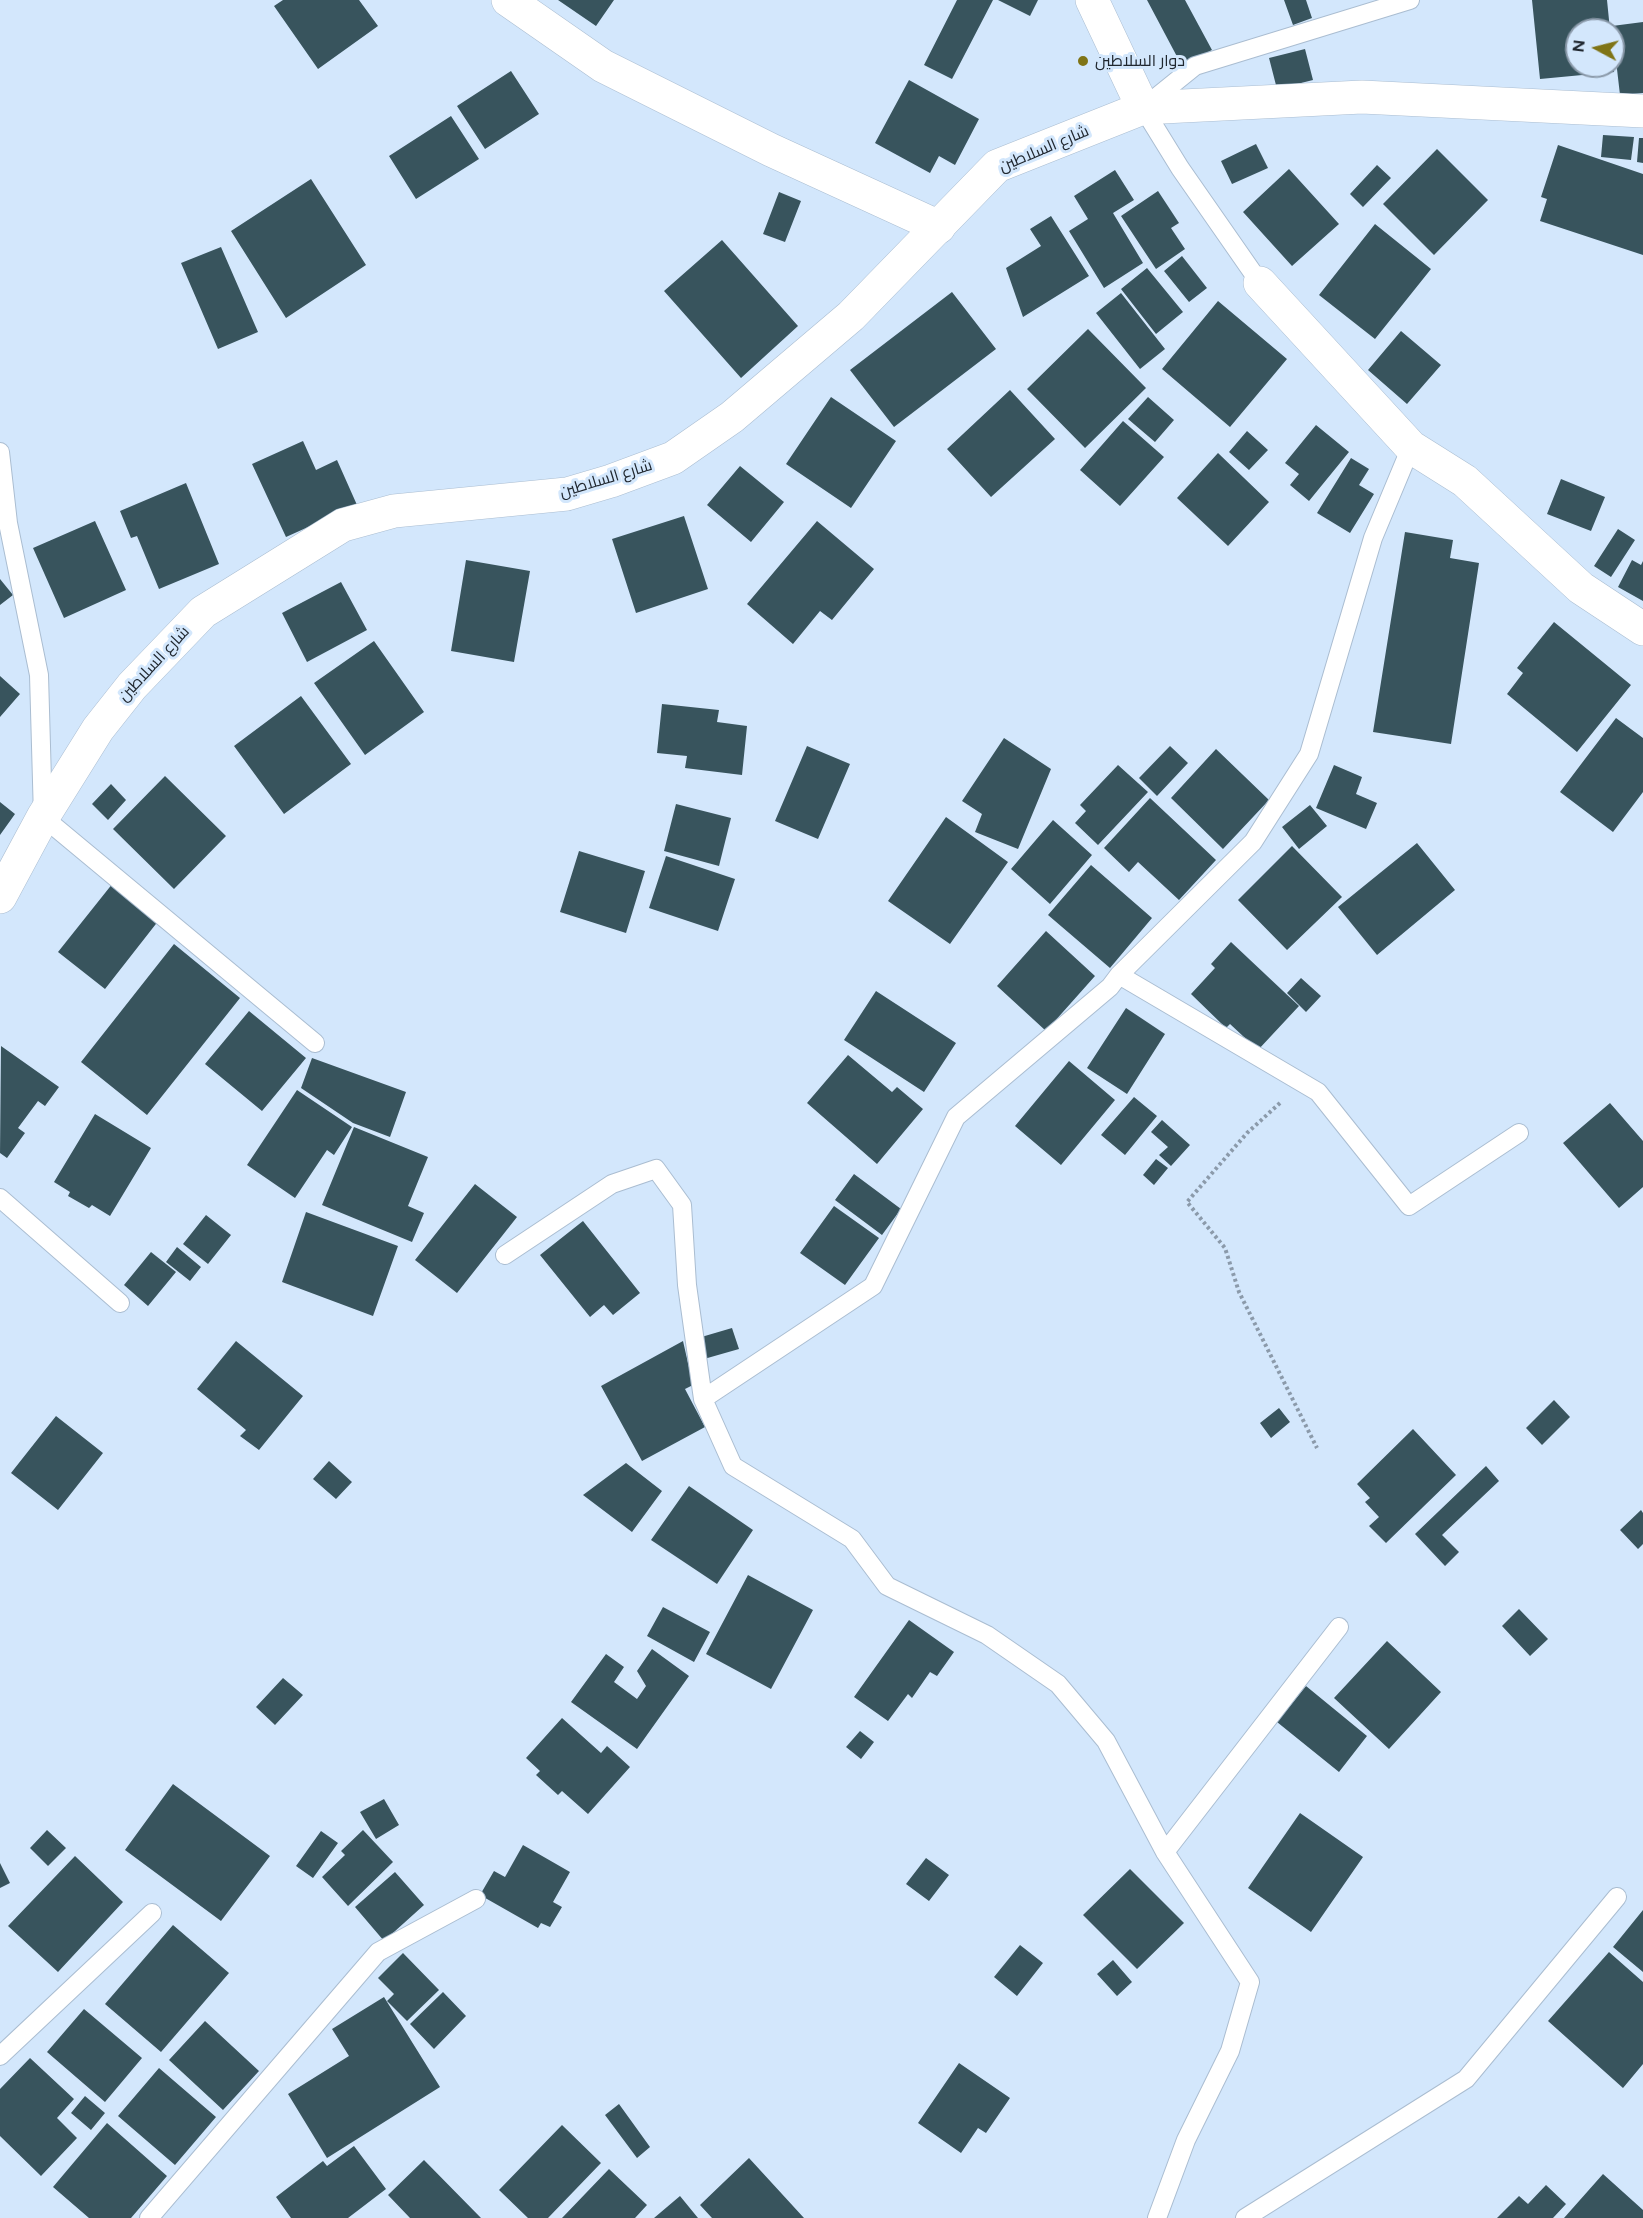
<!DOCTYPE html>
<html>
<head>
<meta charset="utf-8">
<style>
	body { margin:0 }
	#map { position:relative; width:1643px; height:2218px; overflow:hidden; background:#d3e7fc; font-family:Figtree,sans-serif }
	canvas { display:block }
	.north { position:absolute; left:1565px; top:18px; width:60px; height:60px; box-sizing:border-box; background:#d3e7fc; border:2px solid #8b9aaa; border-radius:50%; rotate:277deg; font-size:16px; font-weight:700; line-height:24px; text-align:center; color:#20272f }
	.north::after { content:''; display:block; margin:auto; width:21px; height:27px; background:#7f7416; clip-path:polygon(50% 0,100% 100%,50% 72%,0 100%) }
</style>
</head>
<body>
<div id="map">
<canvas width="1643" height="2218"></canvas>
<div class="north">N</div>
</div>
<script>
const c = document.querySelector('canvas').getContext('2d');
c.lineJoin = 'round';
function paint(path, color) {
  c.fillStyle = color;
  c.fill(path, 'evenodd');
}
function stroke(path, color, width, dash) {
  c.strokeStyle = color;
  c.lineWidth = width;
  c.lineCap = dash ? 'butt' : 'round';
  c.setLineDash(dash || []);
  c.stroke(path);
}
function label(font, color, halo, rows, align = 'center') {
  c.font = font + ' Figtree,Cairo,sans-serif';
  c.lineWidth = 6;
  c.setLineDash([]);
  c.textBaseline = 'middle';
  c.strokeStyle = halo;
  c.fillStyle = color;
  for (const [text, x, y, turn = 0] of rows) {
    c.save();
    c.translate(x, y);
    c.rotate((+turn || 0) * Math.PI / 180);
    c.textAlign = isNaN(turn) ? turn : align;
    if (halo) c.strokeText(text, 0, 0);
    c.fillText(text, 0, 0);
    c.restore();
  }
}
const building = new Path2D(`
	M283,0H359L378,26L318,69L274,6Z
	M558,0H614L596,26Z
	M957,0H993L952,79L924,65Z
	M998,0H1038L1030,16Z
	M1147,0H1185L1212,50L1182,66Z
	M1284,0H1306L1312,18L1293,25Z
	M1532,0H1607L1610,30H1577V66H1613L1614,72L1540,79Z
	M1643,22V93L1620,95L1612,26Z
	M1305,49L1313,80L1277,89L1269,58Z
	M511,71L539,114L485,149L457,106Z
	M909,80L979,119L955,165L939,156L930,173L875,143Z
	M451,116L479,159L416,199L389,156Z
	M1603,135L1634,137L1631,160L1601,157Z
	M1639,138H1643V163L1637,162Z
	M1256,144L1268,168L1232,184L1221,161Z
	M1558,145L1643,174V255L1540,221L1547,199L1541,197Z
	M1437,149L1488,200L1434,255L1383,204Z
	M1377,165L1391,178L1363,207L1350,194Z
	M1289,169L1339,224L1292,266L1243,212Z
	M1115,170L1134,200L1113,213L1143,263L1104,288L1069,231L1088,219L1074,196Z
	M311,179L366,265L286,318L231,231Z
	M1158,191L1179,223L1171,228L1185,249L1156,269L1121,216Z
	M779,192L801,201L785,242L763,234Z
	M1051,216L1089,276L1023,317L1006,268L1041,246L1030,229Z
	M1375,224L1431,269L1375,339L1319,295Z
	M722,240L798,326L741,378L664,291Z
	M221,247L258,332L218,349L181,263Z
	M1182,256L1207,288L1189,302L1164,271Z
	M1147,268L1183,312L1156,334L1121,289Z
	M952,292L996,349L894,427L850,370Z
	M1121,293L1165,349L1140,369L1096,313Z
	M1218,301L1287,359L1230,427L1162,369Z
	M1088,329L1146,388L1085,448L1027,389Z
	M1401,331L1441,365L1407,404L1368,370Z
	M1010,390L1055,439L991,497L947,449Z
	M831,397L896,441L851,508L786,464Z
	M1148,397L1174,420L1155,442L1128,419Z
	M1123,421L1164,457L1120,506L1080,470Z
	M1316,425L1349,452L1309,501L1290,485L1299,474L1285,463Z
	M1247,431L1268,450L1249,470L1229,452Z
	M303,441L316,470L337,460L357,505L286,537L252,464Z
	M1218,453L1269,502L1228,546L1177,498Z
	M1351,458L1369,469L1359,485L1374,494L1350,533L1317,513Z
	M740,466L784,502L751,542L707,505Z
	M1561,479L1605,497L1591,531L1547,514Z
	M186,483L219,564L159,589L137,536L131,538L120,511Z
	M684,516L708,589L636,613L612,539Z
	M95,521L126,590L64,618L33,548Z
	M817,521L874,569L832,620L820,611L793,644L747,604Z
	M1618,529L1635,540L1611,577L1594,566Z
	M1405,532L1453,540L1450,558L1479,563L1451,744L1373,732Z
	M466,560L530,571L514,662L451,651Z
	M1632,560L1641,565L1643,561V601L1618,587Z
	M0,579L13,595L0,605Z
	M341,582L367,630L307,662L282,613Z
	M1554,622L1631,685L1577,752L1507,694L1523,673L1517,668Z
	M374,641L424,712L365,755L314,683Z
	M0,676L20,694L0,717Z
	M301,696L351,764L284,814L234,746Z
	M662,704L719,710L717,722L747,726L742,775L685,768L687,756L657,753Z
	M1616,718L1643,738V792L1613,832L1560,792Z
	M1004,738L1051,769L1018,849L975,832L982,814L962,801Z
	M807,746L850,764L818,839L775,821Z
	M1170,746L1188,763L1157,796L1139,778Z
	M1216,749L1269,800L1223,849L1171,798Z
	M1118,765L1148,792L1098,845L1075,823L1086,811L1080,805Z
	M1334,765L1362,777L1356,794L1377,803L1366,829L1316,808Z
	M165,776L226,836L174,889L113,829Z
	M111,784L126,800L108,820L92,804Z
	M1150,798L1216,860L1179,900L1138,862L1129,872L1104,848Z
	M0,802L15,814L0,835Z
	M676,804L731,818L719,866L664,851Z
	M1310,805L1327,826L1299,849L1282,827Z
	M946,817L1008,862L950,944L888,901Z
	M1053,820L1092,855L1050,904L1011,869Z
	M1417,843L1455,890L1377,955L1338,907Z
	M1292,846L1342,897L1287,950L1238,900Z
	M579,851L645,871L626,933L560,912Z
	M666,856L735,879L718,931L649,908Z
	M1091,865L1152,918L1110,968L1048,915Z
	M113,883L159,920L105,989L58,952Z
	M1046,931L1095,976L1046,1031L997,986Z
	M1231,942L1299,1006L1258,1050L1230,1024L1226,1028L1191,994L1215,968L1211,964Z
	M174,944L240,998L147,1115L81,1062Z
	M1301,978L1321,996L1306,1012L1287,993Z
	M876,991L956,1043L924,1092L844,1040Z
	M1126,1008L1165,1034L1127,1094L1087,1068Z
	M249,1011L306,1058L262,1111L205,1064Z
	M1,1046L59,1087L45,1106L38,1101L18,1128L25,1133L7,1158L0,1153Z
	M848,1055L892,1092L897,1087L923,1109L877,1164L807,1103Z
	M312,1058L406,1092L390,1137L353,1123L301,1088Z
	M1069,1061L1115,1100L1061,1165L1015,1126Z
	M297,1090L352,1127L334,1155L327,1150L295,1198L247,1165Z
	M1134,1097L1157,1116L1125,1155L1101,1135Z
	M1610,1103L1643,1141V1187L1619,1208L1563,1143Z
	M95,1114L151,1148L110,1216L92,1205L89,1208L68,1196L70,1192L54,1182Z
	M1162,1120L1190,1145L1171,1166L1159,1155L1168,1147L1151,1132Z
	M354,1127L428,1157L408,1206L424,1213L412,1242L322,1205Z
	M1156,1159L1168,1168L1154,1185L1143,1175Z
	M854,1174L901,1209L882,1235L835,1200Z
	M475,1184L517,1217L457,1293L415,1260Z
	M834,1206L879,1238L845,1285L800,1253Z
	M306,1212L398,1246L373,1316L282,1282Z
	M206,1215L231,1235L208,1264L183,1244Z
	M583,1221L640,1293L613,1315L604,1305L590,1317L540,1255Z
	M177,1247L201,1267L190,1281L166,1262Z
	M151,1252L176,1272L148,1306L124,1285Z
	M732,1328L739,1349L704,1359L698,1338Z
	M236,1341L303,1396L259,1450L240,1436L246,1430L197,1389Z
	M683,1341L693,1385L685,1389L705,1427L642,1461L601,1386Z
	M1554,1400L1570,1417L1542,1445L1526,1428Z
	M1279,1408L1290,1422L1271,1438L1260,1423Z
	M56,1416L103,1453L58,1510L11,1473Z
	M1413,1429L1456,1475L1386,1543L1369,1526L1379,1517L1365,1502L1370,1498L1357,1484Z
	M329,1461L352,1482L336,1499L313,1479Z
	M626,1463L662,1491L632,1532L583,1495Z
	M1486,1466L1499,1481L1442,1535L1459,1552L1445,1566L1415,1534Z
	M689,1486L753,1530L717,1584L651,1540Z
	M1641,1510L1643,1513V1544L1638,1549L1620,1530Z
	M748,1575L813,1610L771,1689L706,1654Z
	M663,1607L710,1632L694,1662L647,1636Z
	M1519,1609L1548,1639L1530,1656L1502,1626Z
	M909,1620L954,1652L937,1676L930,1672L912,1698L908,1694L888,1721L854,1697Z
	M1387,1641L1441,1692L1389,1749L1334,1698Z
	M652,1649L689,1676L637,1749L571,1702L606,1654L624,1667L614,1682L637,1699L646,1686L637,1671Z
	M283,1678L303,1695L275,1725L256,1707Z
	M1306,1686L1367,1736L1339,1772L1277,1722Z
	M562,1718L601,1753L607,1746L630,1767L588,1814L562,1791L558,1795L536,1775L540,1771L526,1758Z
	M860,1731L874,1742L861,1759L846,1747Z
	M173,1784L270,1856L221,1921L125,1850Z
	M384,1799L399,1825L376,1839L360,1812Z
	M1300,1813L1363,1857L1311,1932L1248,1888Z
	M47,1830L66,1848L48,1866L30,1848Z
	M363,1830L393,1862L348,1906L322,1877L345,1855L341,1851Z
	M321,1831L338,1843L313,1878L296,1866Z
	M523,1845L570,1872L553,1902L562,1907L550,1927L541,1923L538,1928L480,1895L494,1871L505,1877Z
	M75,1856L123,1902L58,1972L8,1926Z
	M926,1858L949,1875L929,1901L906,1884Z
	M0,1863L10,1883L0,1888Z
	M1130,1869L1184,1923L1137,1969L1083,1915Z
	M395,1872L424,1905L384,1941L355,1907Z
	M1643,1910V1972L1613,1947Z
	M173,1925L229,1973L161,2052L105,2004Z
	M1020,1945L1043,1963L1017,1996L994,1977Z
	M1609,1952L1643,1982V2064L1623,2088L1548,2021Z
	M403,1953L439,1990L407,2021L387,2001L394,1994L378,1978Z
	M1113,1960L1132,1982L1117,1996L1097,1974Z
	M443,1992L466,2016L434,2049L410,2024Z
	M384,1997L440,2087L327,2158L288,2094L349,2056L332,2029Z
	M84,2009L142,2058L105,2102L47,2052Z
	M205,2021L259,2071L223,2110L169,2060Z
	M30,2058L74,2099L57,2118L77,2138L41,2176L0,2136V2089Z
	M959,2063L1010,2098L986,2133L978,2128L961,2153L918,2123Z
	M159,2068L216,2117L175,2165L118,2116Z
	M85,2096L105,2113L91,2130L71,2113Z
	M619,2104L650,2147L637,2158L605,2115Z
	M107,2123L167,2176L131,2218H89L53,2187Z
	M562,2125L601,2163L548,2218H528L499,2190Z
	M354,2146L386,2189L348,2218H291L276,2197L323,2161L327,2166Z
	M749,2158L804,2218H712L700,2205Z
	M424,2160L481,2218H410L388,2195Z
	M609,2169L647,2205L635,2218H562Z
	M1603,2174L1643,2210V2218H1564Z
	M1546,2185L1566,2204L1553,2218H1497L1519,2196L1528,2204Z
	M680,2196L698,2218H654Z`);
const path = new Path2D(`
	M1280,1103L1247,1133L1187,1202L1225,1248L1239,1292L1317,1448`);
const lane = new Path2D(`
	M1260,283L1180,168L1143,108L1195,66L1410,0
	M0,452L8,523L39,675L43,817L315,1043
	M1119,975L1318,1092L1409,1206L1519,1133
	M0,1198L120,1303
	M505,1255L612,1184L656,1169L682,1205L687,1285L703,1399L733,1466L852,1539L887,1586L987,1635L1058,1684L1106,1741L1165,1852L1250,1982L1230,2051L1186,2140L1157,2218
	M703,1399L873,1286L956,1117L1110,987L1119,975L1253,842L1309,754L1373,538L1411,447
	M1165,1852L1339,1627
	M0,2056L152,1913
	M149,2218L378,1952L476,1899
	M1245,2218L1466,2079L1617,1897`);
const street = new Path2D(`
	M508,0L603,66L771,150L939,227
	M1143,108L1362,97L1643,111
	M1260,283L1411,447L1465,481L1581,588L1643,629`);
const secondary = new Path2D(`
	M0,897L43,817L98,729L132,686L203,612L343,525L394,511L567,494L611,481L673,458L732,417L851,316L997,166L1143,108L1092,0`);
const markers = [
	[1083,61,6,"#7f7416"]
];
const poiNames = [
	["دوار السلاطين",1095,61]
];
const streetNames = [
	["شارع السلاطين",1044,149,-23],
	["شارع السلاطين",606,479,-17],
	["شارع السلاطين",154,664,-47]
];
paint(building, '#38545d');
stroke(lane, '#aabdd1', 20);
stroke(street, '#aabdd1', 34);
stroke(secondary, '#aabdd1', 34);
stroke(path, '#8b9aaa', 4, [3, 3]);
stroke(lane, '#fff', 18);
stroke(street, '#fff', 33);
stroke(secondary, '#fff', 33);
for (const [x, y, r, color] of markers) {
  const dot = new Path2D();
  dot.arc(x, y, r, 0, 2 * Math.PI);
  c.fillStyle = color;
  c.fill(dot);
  stroke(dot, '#d3e7fc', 2);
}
label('16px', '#20272f', '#d3e7fc', poiNames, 'left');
label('16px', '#20272f', '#d3e7fc', streetNames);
</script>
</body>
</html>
